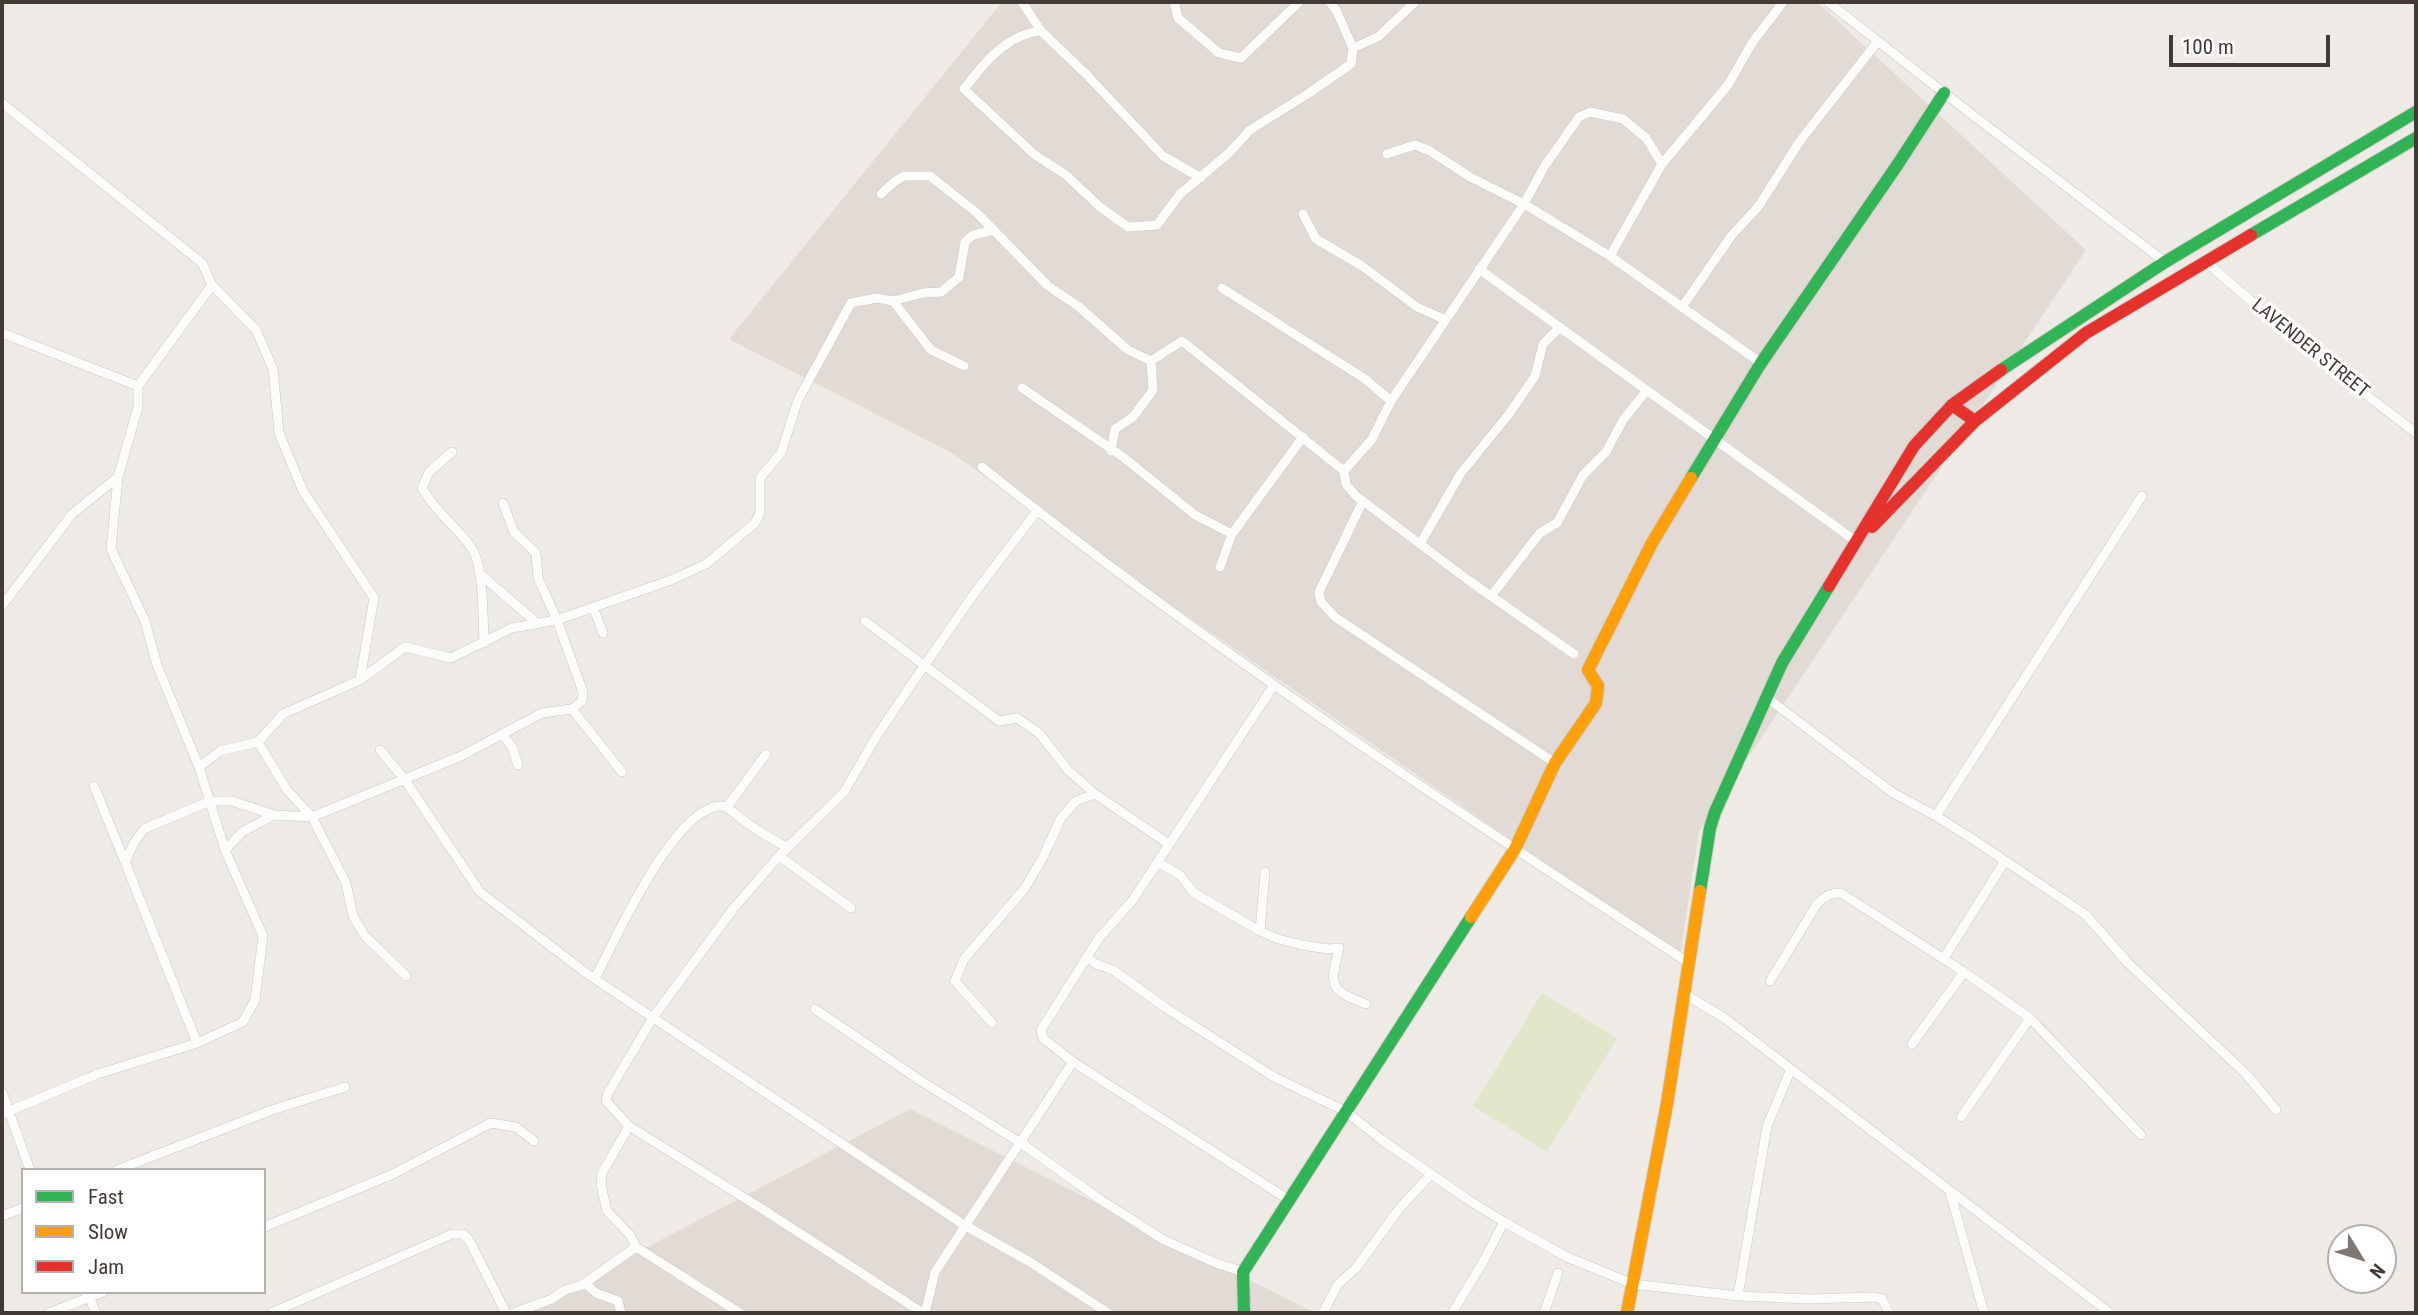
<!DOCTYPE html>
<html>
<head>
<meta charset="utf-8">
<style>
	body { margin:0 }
	#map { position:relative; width:2418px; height:1315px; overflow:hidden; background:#eeebe7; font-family:"Roboto Condensed",sans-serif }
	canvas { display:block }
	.frame { position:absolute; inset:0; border:4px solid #433a35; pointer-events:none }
	.legend { position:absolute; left:21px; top:1168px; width:245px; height:126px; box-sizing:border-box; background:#fff; border:2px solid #b4b0ae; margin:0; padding:9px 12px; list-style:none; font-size:21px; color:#433a35 }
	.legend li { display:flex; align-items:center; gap:14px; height:35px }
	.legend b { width:35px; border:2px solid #b4b0ae }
	.north { position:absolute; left:2327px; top:1224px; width:70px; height:70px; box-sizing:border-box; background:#fff; border:2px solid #b4b0ae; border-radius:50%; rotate:128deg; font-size:19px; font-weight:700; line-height:28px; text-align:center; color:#433a35 }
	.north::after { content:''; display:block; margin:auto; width:24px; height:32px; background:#7f7873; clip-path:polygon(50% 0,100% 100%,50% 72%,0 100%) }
	.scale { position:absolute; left:2169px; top:35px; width:161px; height:32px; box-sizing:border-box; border:4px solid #433a35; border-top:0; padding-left:9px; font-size:21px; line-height:24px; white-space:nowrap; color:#433a35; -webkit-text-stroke:5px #fff; paint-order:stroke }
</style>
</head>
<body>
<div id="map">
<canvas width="2418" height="1315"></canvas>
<div class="frame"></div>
<ul class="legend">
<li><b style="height:9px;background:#30b455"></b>Fast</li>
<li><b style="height:9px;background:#ff9f0a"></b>Slow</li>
<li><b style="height:9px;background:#e5322d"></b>Jam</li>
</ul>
<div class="north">N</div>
<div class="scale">100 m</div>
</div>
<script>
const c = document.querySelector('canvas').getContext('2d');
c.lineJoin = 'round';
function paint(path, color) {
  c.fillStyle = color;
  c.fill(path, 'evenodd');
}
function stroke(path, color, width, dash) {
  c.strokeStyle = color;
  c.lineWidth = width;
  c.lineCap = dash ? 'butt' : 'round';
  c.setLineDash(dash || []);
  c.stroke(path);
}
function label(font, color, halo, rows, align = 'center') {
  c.font = font + ' "Roboto Condensed",sans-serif';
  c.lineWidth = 7;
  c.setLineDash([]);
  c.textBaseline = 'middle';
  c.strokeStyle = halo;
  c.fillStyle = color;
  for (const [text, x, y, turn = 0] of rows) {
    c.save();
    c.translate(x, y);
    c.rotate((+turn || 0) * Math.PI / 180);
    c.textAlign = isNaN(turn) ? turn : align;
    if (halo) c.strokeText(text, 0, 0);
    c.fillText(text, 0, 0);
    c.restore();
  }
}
const residential = new Path2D(`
	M1002,2H1817L2086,250L1699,831L1680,957L950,452L729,339Z
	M910,1109L1315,1313H508L577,1284Z`);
const green = new Path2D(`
	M1542,993L1617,1038L1547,1152L1473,1106Z`);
const street = new Path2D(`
	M1022,2L1041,31L1087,75L1163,156L1201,178
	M1174,2L1178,18L1219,53L1241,58L1299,2
	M1330,2L1336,10L1353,48L1378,37L1415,2
	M1828,2L1944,93L2165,262
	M1041,31C1007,34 983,64 964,89L1035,155L1066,175L1100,207L1128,227L1157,225L1180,194L1229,153L1250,130L1309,93L1351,64L1353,48
	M2,103L202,263L212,285L256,330L273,369L279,433L303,491L374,598L360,680
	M1387,154L1415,145L1430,151L1470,177L1524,204L1610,256L1761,363
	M881,194L894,182L904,176H930L977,213L1048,286L1078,306L1128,350L1151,361
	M1303,214L1316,239L1362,266L1417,307L1446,320
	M1610,256L1662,164L1728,85L1752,43L1783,2
	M2206,262L2311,353L2416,433
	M1479,269L1857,542
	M1222,288L1365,379L1391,401
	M893,301L923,293L941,292L959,277L965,242L973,235L994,230
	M1682,307L1732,235L1758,207L1800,141L1878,41
	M2,333L138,386V407L118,477L111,549L145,621L157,665L199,767L225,850L263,936L255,1000L243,1022L197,1043L98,1074L2,1114
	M138,386L212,285
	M1022,388L1123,457L1195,515L1232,534
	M1111,451L1115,429L1133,417L1153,390L1151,361L1182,341L1344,471L1346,484L1355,495L1468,580L1574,654
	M452,452L429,472L422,488C437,514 455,525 471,547C484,564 483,621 484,643
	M982,467C1207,647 1448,806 1689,963
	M1344,471L1372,439L1391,401L1524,204L1544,167L1579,117L1590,112L1623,119L1646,138L1662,164
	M1363,501L1319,592L1321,602L1335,617L1555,763
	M1420,544L1461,473L1509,414L1535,376L1543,344L1560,327
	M1220,567L1232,534L1303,437
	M480,574L537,623
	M1491,596L1540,533L1557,523L1583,475L1606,452L1623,420L1647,390
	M2,606L72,514L118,477
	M593,607L603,633
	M865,621L999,721L1017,718L1039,733L1068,770L1095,794L1169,844
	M1274,685L1132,901L1099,938L1041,1030L1043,1038L1073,1062L1289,1200
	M1766,697L1893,793L1936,816L1974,840L2086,915L2128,963L2246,1074L2276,1110
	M572,709L622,772
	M502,734L512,747L518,765
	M258,742L287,790L312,817L346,883L353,916L365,936L406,976
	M380,750L405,780L480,892L586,973L964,1225L1030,1262L1108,1313
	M199,767L220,751L258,742L283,714L360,680L405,647L451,658L512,628L557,620L671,580L706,564L755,523L760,513V478L781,453L798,400L851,303L877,298L893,301L931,350L964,366
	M94,786L125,862
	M727,807L766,754
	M1936,816L2142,496
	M225,850L242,832L274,815L312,817L461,756L542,713L572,709L582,701L583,692L557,620L538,578L536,553L514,532L503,503
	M779,856L851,908
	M1157,862L1180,875L1194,893L1260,931L1278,939L1302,945L1328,949L1339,948C1331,985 1326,989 1366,1004
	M1260,931L1265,872
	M1087,957L1096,964L1113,970L1166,1008L1274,1077L1345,1111L1382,1140L1467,1199L1504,1222L1567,1257L1633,1284L1738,1296L1810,1299L1875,1297L1882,1299L1889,1313
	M1944,958L2005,861
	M595,978C616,939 672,811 719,806C726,805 732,811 738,816C753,829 770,838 788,848
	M1770,981L1817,904C1825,896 1830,893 1841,893L1964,972L2030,1018L2141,1135
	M1684,994L1723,1017L2110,1313
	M815,1009L921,1081L1021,1143L1101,1200L1164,1240L1216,1263L1243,1272
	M992,1023L955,981L964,959L1025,888L1043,857L1061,818L1076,801L1095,794
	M197,1043L125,862L134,843L144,829L210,801H232L274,815
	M1912,1044L1964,972
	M2,1092L30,1170
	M1961,1117L2030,1018
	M629,1126L602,1173L601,1185L607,1211L630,1235L636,1247L740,1313
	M117,1170L272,1110L345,1087
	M1950,1192L1984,1313
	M2,1216L23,1208
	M264,1227L391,1175L491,1123L516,1127L534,1141
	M585,1283L596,1293L618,1301L621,1313
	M87,1292L96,1313
	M1738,1296L1767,1126L1791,1069
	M49,1313L103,1292
	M271,1313L452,1234H463L469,1240L506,1313
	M513,1313L552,1299L565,1290L582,1285L636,1247
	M923,1313L767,1212L629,1126L606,1101L608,1093L654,1016L733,909L779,856L844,792L876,737L924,666L976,591L1037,511
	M925,1313L935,1272L1073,1062
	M1323,1313L1338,1284L1356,1268L1399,1209L1431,1174
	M1452,1313L1482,1264L1504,1222
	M1544,1313L1558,1273`);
const fast = new Path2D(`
	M2251,235L2416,138
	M2001,370L2165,262L2416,112
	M1691,478L1761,363L1898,164L1944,93
	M1700,891L1710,828L1715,812L1782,663L1829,586
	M1244,1313L1243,1272L1471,917`);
const slow = new Path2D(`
	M1471,917L1515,849L1555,763L1596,703L1598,686L1588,670L1652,543L1691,478
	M1627,1313L1667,1104L1700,891`);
const jam = new Path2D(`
	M1952,405L1975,421
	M1872,527L1975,421L2086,333L2251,235
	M1829,586L1914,446L1952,405L2001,370`);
const streetNames = [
	["LAVENDER STREET",2310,349,39]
];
paint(residential, '#e2dbd5');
paint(green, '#e1e7c8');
stroke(street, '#cac7c3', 10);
stroke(fast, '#cec8c1', 14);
stroke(slow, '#cec8c1', 14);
stroke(jam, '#cec8c1', 14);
stroke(street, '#fcfcfb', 9);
stroke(fast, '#30b455', 12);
stroke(slow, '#ff9f0a', 12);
stroke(jam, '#e5322d', 12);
label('19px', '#433a35', '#fff', streetNames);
</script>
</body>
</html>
